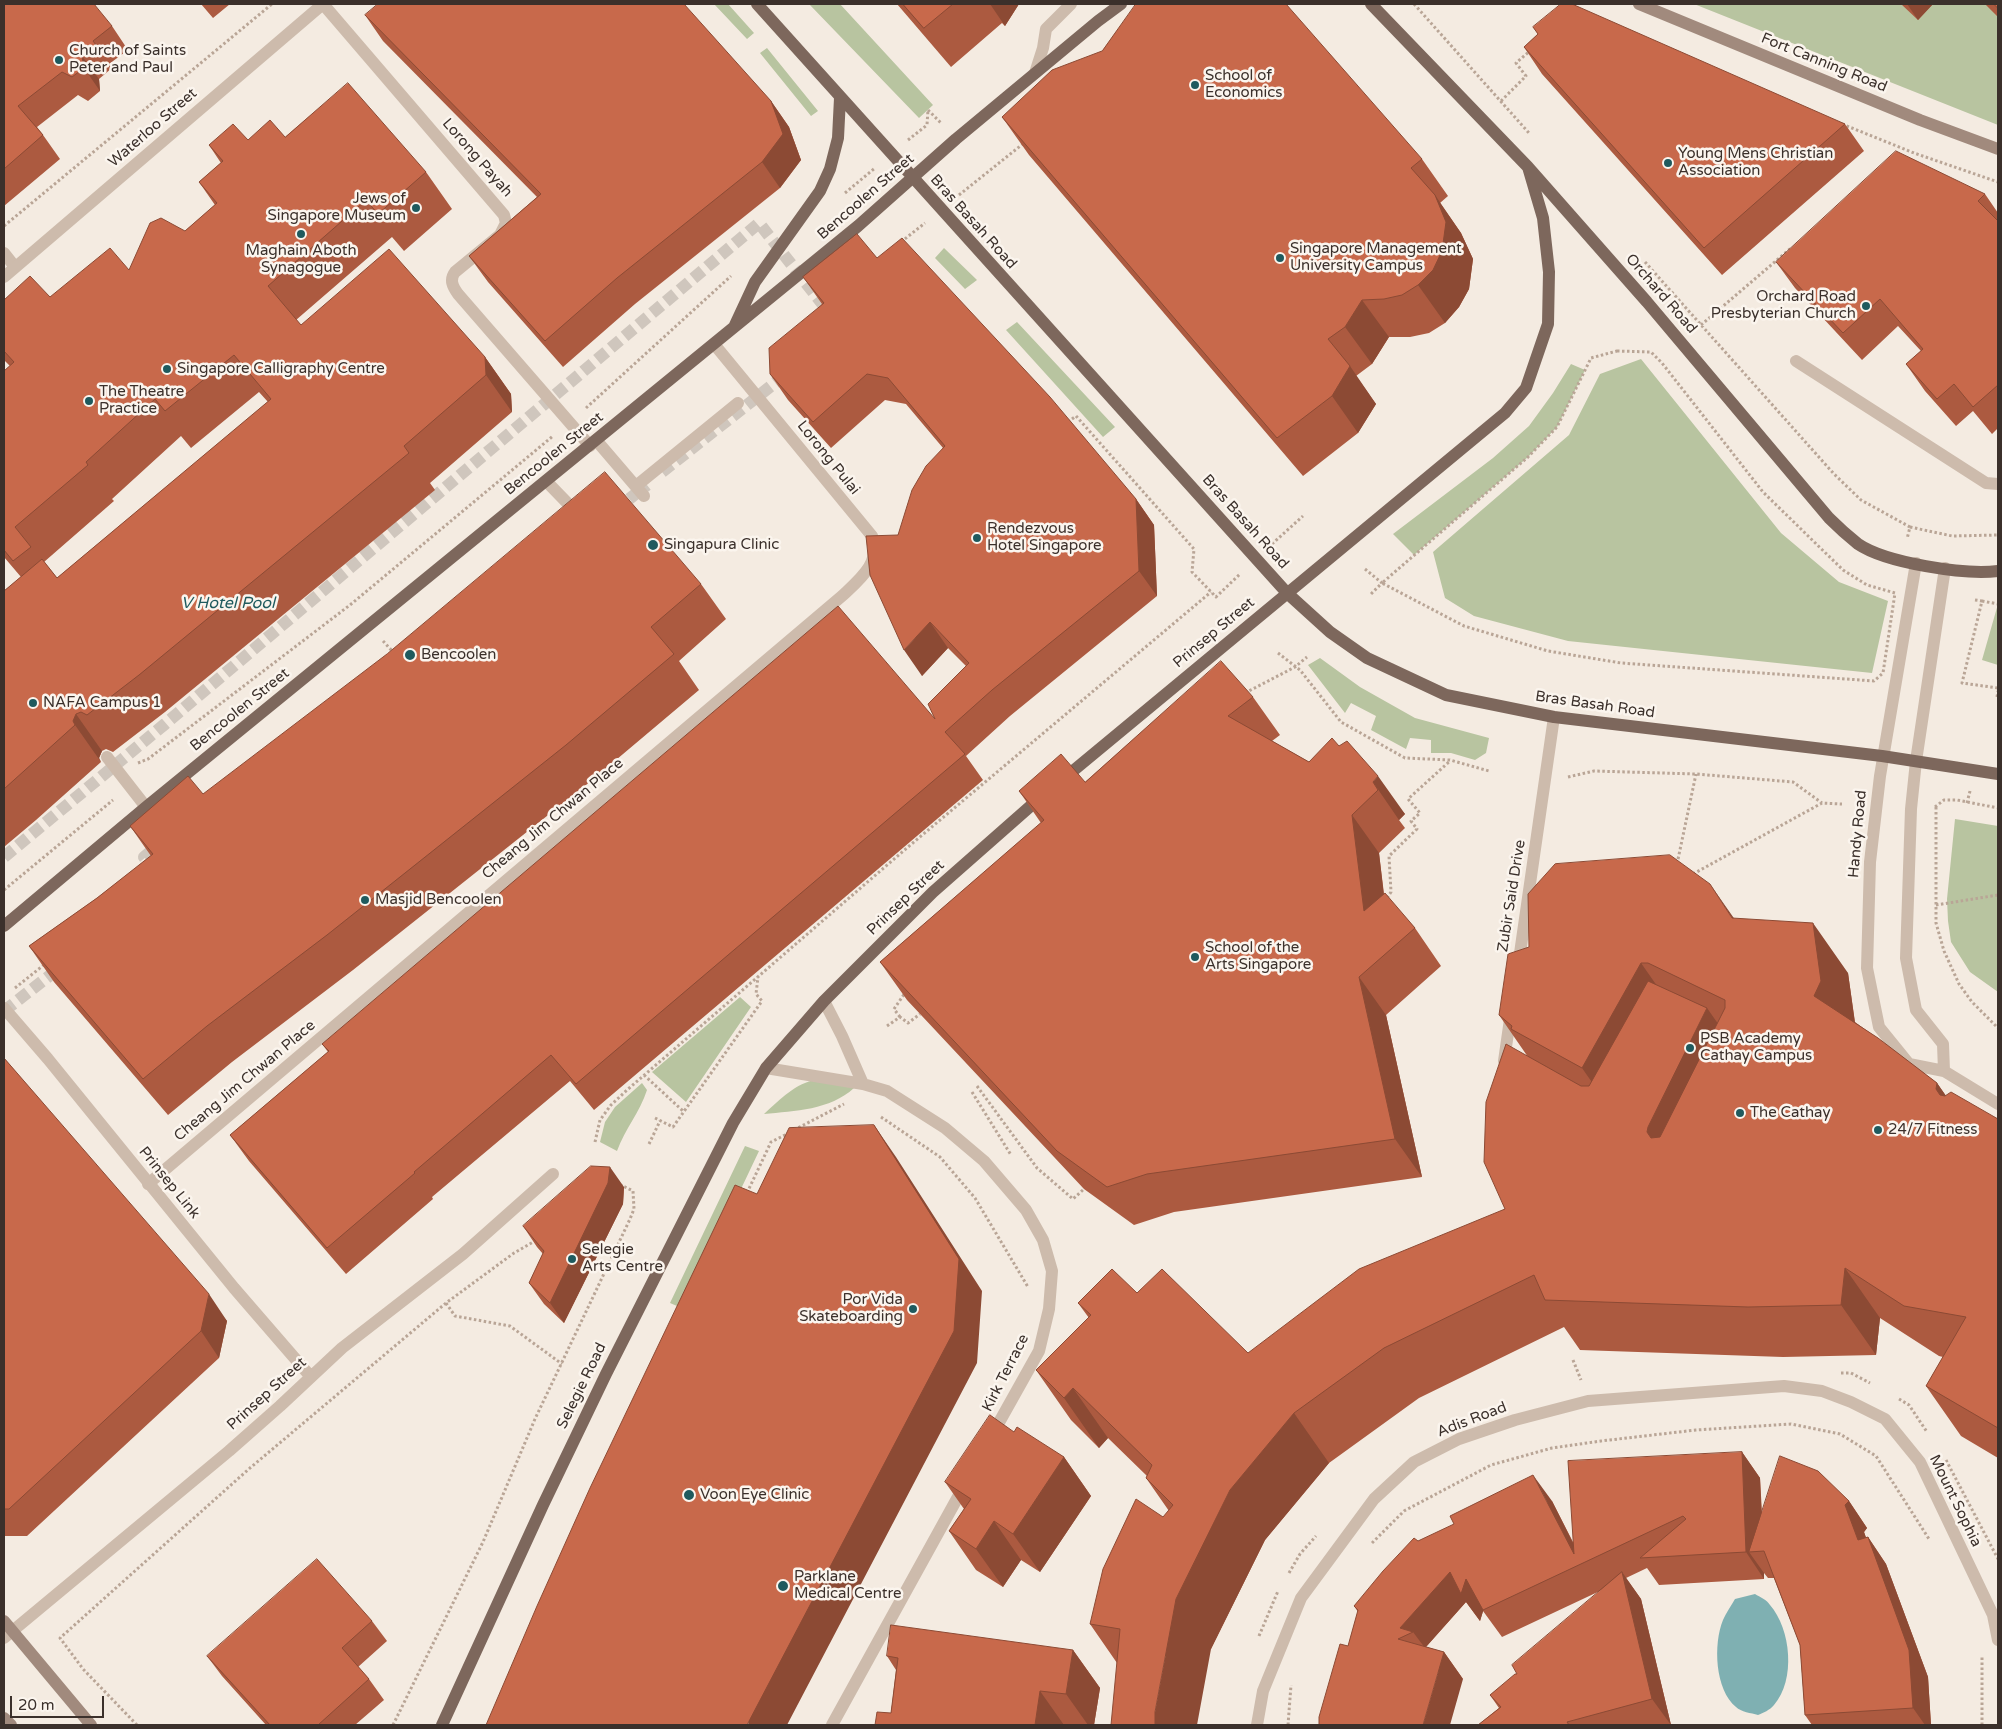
<!DOCTYPE html>
<html>
<head>
<meta charset="utf-8">
<style>
	body { margin:0 }
	#map { position:relative; width:2002px; height:1729px; overflow:hidden; background:#f4ebe1; font-family:"Varela Round",sans-serif }
	canvas { display:block }
	.frame { position:absolute; inset:0; border:5px solid #3b302b; pointer-events:none }
	.scale { position:absolute; left:10px; top:1696px; width:94px; height:22px; box-sizing:border-box; border:2px solid #3b302b; border-top:0; padding-left:6px; font-size:15px; line-height:18px; white-space:nowrap; color:#3b302b; -webkit-text-stroke:4px #fbf5ee; paint-order:stroke }
</style>
</head>
<body>
<div id="map">
<canvas width="2002" height="1729"></canvas>
<div class="frame"></div>
<div class="scale">20 m</div>
</div>
<script>
const c = document.querySelector('canvas').getContext('2d');
c.lineJoin = 'round';
function paint(path, color) {
  c.fillStyle = color;
  c.fill(path, 'evenodd');
}
function stroke(path, color, width, dash) {
  c.strokeStyle = color;
  c.lineWidth = width;
  c.lineCap = dash ? 'butt' : 'round';
  c.setLineDash(dash || []);
  c.stroke(path);
}
function label(font, color, halo, rows, align = 'center') {
  c.font = font + ' "Varela Round",sans-serif';
  c.lineWidth = 5;
  c.setLineDash([]);
  c.textBaseline = 'middle';
  c.strokeStyle = halo;
  c.fillStyle = color;
  for (const [text, x, y, turn = 0] of rows) {
    c.save();
    c.translate(x, y);
    c.rotate((+turn || 0) * Math.PI / 180);
    c.textAlign = isNaN(turn) ? turn : align;
    if (halo) c.strokeText(text, 0, 0);
    c.fillText(text, 0, 0);
    c.restore();
  }
}
const green = new Path2D(`
	M714,4H728L754,33L747,39Z
	M809,4H840L933,105L919,118Z
	M1694,4H1998V125Z
	M767,48L818,111L811,116L760,53Z
	M944,248L977,280L965,289L935,258Z
	M1017,322L1115,427L1103,437L1006,330Z
	M1641,359L1781,533L1839,582L1888,601L1872,673L1568,641L1474,616L1445,598L1433,552L1569,435L1600,374Z
	M1571,364L1585,370L1557,427L1528,457L1414,555L1393,534L1493,458L1529,426L1553,393Z
	M1998,604V665L1982,660Z
	M1320,658L1360,687L1415,718L1489,738L1486,753L1475,760L1451,753H1431V740L1410,738L1406,749L1371,730L1376,716L1351,703L1345,713L1308,665Z
	M1955,819L1998,826V992L1970,972L1951,942L1948,921L1947,899Z
	M740,997L751,1007L686,1102L652,1072Z
	M818,1079L854,1088C830,1110 795,1111 764,1114C782,1098 794,1084 818,1079Z
	M642,1083L647,1090C640,1112 625,1129 617,1151L600,1142L605,1122L615,1107Z
	M745,1146L759,1151L684,1309L670,1303Z`);
const water = new Path2D(`
	M1755,1594C1760,1597 1767,1600 1770,1605C1791,1629 1796,1680 1774,1705C1770,1710 1763,1713 1758,1715C1751,1713 1741,1712 1736,1707C1715,1690 1713,1644 1723,1620C1726,1613 1731,1606 1735,1599Z`);
const streetTunnel = new Path2D(`
	M662,472L790,371
	M615,510L647,485
	M4,857L165,724L759,223L831,315
	M156,872L144,857L162,842
	M4,1011L62,966`);
const path = new Path2D(`
	M1414,4L1529,133
	M1501,101L1526,76L1516,63L1531,50
	M928,110L942,124
	M1842,124L1914,153L1998,182
	M908,140L927,125L928,110
	M845,193L875,168
	M959,195L1024,143
	M4,226L272,4
	M901,242L925,223
	M1645,262L1834,474L1861,500L1910,527L1907,539
	M1701,325L1791,248
	M1617,351L1651,352L1662,363L1763,492L1843,570L1867,585L1895,593L1883,673L1874,681L1621,663L1548,651L1464,626L1382,583L1528,457L1557,427L1591,358Z
	M586,408L731,276
	M1068,422L1076,416L1194,549L1192,572L1216,597L1240,574
	M1910,527L1952,536L1998,535
	M1272,544L1303,516
	M1365,569L1382,583L1370,595
	M1975,600L1982,601L1962,683L1998,688
	M1982,601L1998,604
	M383,641L394,653
	M1278,653L1300,670L1341,722L1405,758L1450,760L1489,771
	M1245,693L1295,667L1307,657
	M1997,697L1998,691
	M138,763L148,759L350,605L553,436
	M1568,777L1594,771L1696,774L1793,782L1822,803
	M1967,803L1970,791
	M1935,807L1944,800H1957L1998,808
	M1936,807V923L1944,951L1959,984L1972,1002L1998,1028
	M1677,864L1696,774
	M1693,874L1822,803L1842,804
	M4,890L113,800
	M1387,898L1391,892L1389,856L1417,829L1411,821L1420,813L1408,799L1450,761
	M1936,905L1998,895
	M15,988L45,964
	M900,1017L894,1009L905,993
	M887,1026L900,1017L908,1023L920,1014
	M644,1075L683,1111
	M977,1086L1037,1168L1073,1199L1084,1189
	M972,1092L1011,1155
	M881,1117L940,1157L975,1198L1028,1287
	M655,1118L673,1127L762,1001L756,994L758,977
	M794,1130L844,1104
	M595,1142L600,1120L611,1105L627,1090L908,847L1211,592
	M649,1144L660,1121
	M747,1193L771,1142L789,1133
	M446,1303L455,1316L510,1326L562,1364
	M1573,1360L1581,1380
	M1841,1373H1851L1870,1383
	M1899,1399L1909,1405L1927,1432
	M1946,1460L1998,1559
	M1372,1543L1404,1511L1491,1465L1552,1448L1601,1441L1696,1430L1791,1424L1840,1434L1876,1456L1929,1539
	M1289,1573L1300,1554L1316,1536
	M1259,1636L1278,1591
	M137,1725L83,1669L60,1638L250,1468L446,1303L514,1253L535,1241
	M393,1725L483,1542L535,1419L630,1219L634,1209L633,1191L621,1185
	M1288,1725L1291,1685
	M1982,1725V1656`);
const lane = new Path2D(`
	M323,4L504,215L506,223L500,235L455,272C449,280 453,287 458,294L590,446
	M1035,73L1043,48L1046,29L1071,4
	M4,253L15,267
	M1796,361L1986,483L1998,484
	M596,440L644,496
	M547,482L577,513
	M636,486L738,403
	M107,757L146,807
	M148,1184L842,596C860,579 882,562 872,536L714,344`);
const street = new Path2D(`
	M4,277L323,4
	M1916,563L1880,776L1870,862L1867,968L1879,1027L1909,1064L1944,1071L1998,1104
	M1518,967L1554,717
	M824,1001L842,1036L863,1084
	M4,1008L48,1059L234,1288L311,1377
	M1504,1061L1511,1012
	M766,1068L863,1084L887,1091L945,1128L984,1161L1026,1210L1043,1240L1052,1271L1049,1309L1039,1351L992,1435
	M1944,1071L1943,1044L1916,1010L1906,958L1911,809L1916,761L1945,568
	M4,1638L229,1451L280,1406L342,1348L463,1254L553,1174
	M832,1725L964,1486
	M1257,1725L1263,1691L1301,1598L1374,1499L1414,1462L1459,1439L1515,1420L1588,1401L1784,1386L1822,1391L1851,1402L1885,1419L1920,1462L1993,1615L1998,1640`);
const secondary = new Path2D(`
	M1639,4L1920,120L1998,149
	M4,1621L91,1725
	M4,1718L11,1725`);
const primary = new Path2D(`
	M757,4L1287,593L1330,632L1367,658L1446,695L1554,717L1882,756L1998,774
	M1371,4L1528,167L1647,302L1829,518C1838,527 1848,536 1858,544C1886,563 1964,575 1998,571
	M735,325L755,282L820,191L830,169L838,138L840,98
	M1062,780L1505,413L1526,388L1548,324L1549,272L1543,218L1528,167
	M4,926L146,807L858,226L956,139L1098,21L1121,4
	M442,1725L543,1505L606,1374L733,1123L766,1068L824,1001L933,892L1042,796`);
const wall = new Path2D(`
	M4,4L112,26L128,50L109,64L112,68L99,79L100,91L88,101L78,95L37,127L43,135L60,159L4,206Z
	M201,4H230L213,18Z
	M897,4H1019L1005,26L1002,23L951,67Z
	M1901,4H1933L1918,20Z
	M1985,4H1998V17Z
	M365,15L771,101L789,127L801,160L780,188L635,304L563,367L488,282L469,256L537,197L383,41Z
	M1533,27L1845,124L1864,151L1722,275L1542,74L1524,47L1538,34Z
	M1002,117L1422,159L1448,196L1440,203L1461,233L1473,259L1469,289L1459,307L1445,323L1429,333L1410,337H1389L1372,364L1356,376L1376,404L1358,433L1303,476L1029,155Z
	M285,137L426,172L452,209L404,251L392,237L296,320L301,325L485,357L511,394L512,412L430,483L435,490L165,712L113,752L106,749L102,751L99,758L101,762L36,820L4,847V591L21,577L4,557V371L10,366L4,360V300L50,297L129,270L185,231L215,205L199,182L221,163L209,145L248,140ZM259,392L268,402L57,578L44,562L114,501L112,499L181,436L191,448Z
	M1985,194L1998,213V428L1992,434L1973,411L1956,426L1925,391L1906,364L1921,351L1898,326L1862,360L1795,288L1776,262Z
	M877,258L1136,499L1154,525L1157,596L1010,716L966,756L983,780L594,1110L570,1081L432,1197L433,1199L346,1274L249,1161L230,1135L328,1052L322,1044L935,719L966,666L948,648L922,676L898,535L943,448L906,404L885,400L831,448L788,400L770,374L822,304L803,277Z
	M701,584L726,619L679,661L699,690L591,781L353,970L232,1062L168,1115L54,982L29,946L97,898L151,856L130,826L203,794Z
	M1253,697L1280,735L1272,741L1309,762L1339,746L1405,814L1399,820L1405,828L1379,853L1384,894L1415,928L1441,966L1386,1015L1422,1177L1174,1212L1134,1225L1084,1189L907,1000L880,962L1041,823L1019,791L1085,782Z
	M1735,919L1848,973L1855,1022L1937,1083L1946,1096L1998,1119V1458L1961,1436L1926,1386L1943,1357L1939,1356L1880,1318L1876,1355L1783,1357L1580,1350L1564,1327L1419,1398L1329,1463L1265,1540L1211,1649L1117,1663L1090,1624L1169,1511L1146,1478L1147,1476L1108,1438L1099,1448L1071,1420L1036,1370L1089,1318L1078,1303L1137,1293L1248,1353L1505,1209L1528,1057L1499,1015Z
	M4,1058L227,1321L219,1358L27,1536H4Z
	M624,1187L623,1204L564,1323L544,1304L529,1283L543,1254L537,1247L523,1226Z
	M1014,1432L1064,1457L1091,1496L1040,1572L1021,1560L1003,1587L976,1570L949,1531L964,1509L945,1482Z
	M1742,1452L1760,1478L1762,1513L1849,1501L1867,1528L1864,1532L1866,1538L1868,1537L1886,1564L1928,1677L1931,1725H1812L1805,1715L1800,1645L1774,1578H1768L1764,1573V1579L1659,1585L1647,1568L1626,1578L1641,1599L1671,1725H1478L1499,1708L1490,1695L1517,1674L1602,1590L1502,1637L1483,1611L1480,1621L1466,1602L1426,1647L1444,1652L1463,1679L1348,1646L1358,1612L1354,1606L1418,1541L1552,1501L1573,1542Z
	M372,1621L387,1641L358,1667L369,1679L384,1700L355,1725H266L222,1676L207,1656Z
	M1073,1650L1100,1688L1094,1725H875L891,1713L896,1670L887,1656Z`);
const shadedWall = new Path2D(`
	M990,4H1019L1005,26Z
	M1907,4H1933L1918,20Z
	M82,56L99,79L100,91L84,68Z
	M771,101L789,127L801,160L780,188L762,162Z
	M1435,195L1461,233L1473,259L1469,289L1459,307L1445,323L1418,285Z
	M1362,300L1389,337L1372,364L1345,327Z
	M485,357L511,394L512,412L486,375Z
	M1350,366L1376,404L1358,433L1332,396Z
	M1136,499L1154,525L1157,596L1139,571Z
	M930,622L948,648L922,676L904,650Z
	M76,714L102,751L99,758L101,762L75,725L73,721Z
	M1378,776L1405,814L1399,820L1373,782Z
	M1352,815L1379,853L1390,949L1364,911Z
	M1710,884L1745,934L1732,918Z
	M1813,923L1848,973L1856,1031L1814,996Z
	M1641,963L1676,1013L1617,1118L1582,1068Z
	M1359,977L1386,1015L1422,1177L1395,1139Z
	M1707,1008L1742,1058L1682,1182L1647,1132L1648,1127Z
	M1937,1083L1972,1133L1975,1145L1936,1089Z
	M874,1125L896,1157L982,1291L977,1363L787,1725H748Z
	M610,1167L624,1187L623,1204L564,1323L550,1303Z
	M1845,1268L1880,1318L1876,1355L1841,1305Z
	M209,1294L227,1321L219,1358L201,1331Z
	M1073,1388L1108,1438L1099,1448L1064,1398Z
	M1294,1413L1329,1463L1265,1540L1211,1649L1197,1725H1155V1712L1176,1599L1230,1490Z
	M1742,1452L1760,1478L1763,1551L1749,1552L1764,1573V1579L1746,1552Z
	M1064,1457L1091,1496L1040,1572L1013,1534Z
	M1533,1475L1552,1501L1583,1563L1574,1554Z
	M1849,1501L1867,1528L1864,1532L1877,1567L1858,1540L1845,1505Z
	M994,1521L1021,1560L1003,1587L976,1549Z
	M1868,1537L1886,1564L1928,1677L1931,1725H1925L1913,1708Z
	M1450,1572L1466,1579L1485,1605L1480,1621L1466,1602L1425,1648L1413,1632L1400,1628Z
	M1622,1572L1641,1599L1671,1725L1652,1699Z
	M1073,1650L1100,1688L1094,1725H1088L1066,1694Z
	M1444,1652L1463,1679L1450,1725H1423Z
	M1040,1691L1064,1725H1035Z`);
const building = new Path2D(`
	M4,4H94L112,26L93,41L96,45L82,56L84,68L72,77L62,72L18,106L43,135L4,169Z
	M378,4H684L771,101L783,134L762,162L617,278L545,341L469,256L541,194L365,15Z
	M903,4H953L924,28Z
	M1136,4H1286L1422,159L1411,168L1435,195L1446,222L1442,251L1433,270L1418,285L1402,295L1384,299L1362,300L1345,327L1328,339L1350,366L1332,396L1277,438L1002,117L1052,70L1102,51Z
	M1561,4H1572L1845,124L1704,248L1524,47L1538,34L1533,27Z
	M1994,4H1998V8Z
	M348,83L426,172L378,214L366,200L268,286L301,325L389,249L485,357L486,375L404,446L409,453L139,675L87,715L81,712L76,714L73,721L75,725L4,789V591L42,559L57,578L271,399L234,355L165,411L155,399L86,462L88,465L15,527L31,547L13,561L4,550V371L14,362L4,351V300L30,276L50,297L110,248L129,270L150,223L161,218L185,231L217,203L199,182L223,161L209,145L233,124L248,140L270,120L285,137Z
	M1896,151L1985,194L1978,201L1998,221V385L1973,407L1954,384L1937,399L1906,364L1923,349L1880,299L1843,333L1776,262Z
	M857,234L877,258L902,238L1050,397L1136,499L1139,571L992,690L945,732L965,754L576,1084L551,1055L414,1172L415,1173L327,1248L230,1135L329,1051L322,1044L838,606L935,719L928,704L969,663L930,622L904,650L870,575L866,536L898,535L912,490L926,466L945,446L888,378L867,374L813,422L770,374L769,348L824,303L803,277Z
	M605,472L701,584L651,627L674,654L566,745L327,935L207,1026L143,1079L29,946L97,898L153,854L130,826L188,776L203,794L387,654Z
	M1221,661L1253,697L1228,716L1309,762L1332,738L1339,746L1347,741L1378,776L1373,782L1378,790L1352,815L1364,911L1385,893L1415,928L1359,977L1395,1139L1147,1174L1107,1187L1057,1151L880,962L1044,820L1019,791L1061,754L1085,782Z
	M1670,855L1710,884L1732,918L1813,923L1821,981L1814,996L1878,1038L1937,1083L1936,1089L1940,1095L1945,1096L1951,1092L1998,1119V1428L1926,1386L1966,1317L1904,1306L1845,1268L1841,1305L1748,1307L1545,1300L1534,1275L1384,1348L1294,1413L1230,1490L1176,1599L1155,1712V1725H1111L1120,1629L1090,1624L1103,1569L1136,1499L1163,1517L1173,1505L1146,1478L1152,1465L1073,1388L1064,1398L1036,1370L1091,1315L1078,1303L1112,1269L1137,1293L1162,1269L1248,1353L1359,1269L1505,1209L1484,1162L1486,1102L1506,1044L1581,1086H1589L1648,981L1707,1008L1648,1127L1647,1132L1651,1138L1660,1137L1725,1008V1000L1648,963H1641L1582,1068L1511,1029L1512,1026L1499,1015L1508,954L1529,947L1528,894L1555,864Z
	M4,1058L209,1294L201,1331L9,1509H4Z
	M874,1125L959,1259L954,1331L747,1725H749H486L537,1606L590,1488L735,1185L757,1194L789,1128Z
	M591,1166L610,1167L608,1183L550,1303L529,1283L544,1251L523,1226Z
	M990,1415L1014,1432L1017,1427L1064,1457L1013,1534L994,1521L976,1549L949,1531L971,1499L945,1482Z
	M1742,1452L1746,1552L1640,1558L1686,1519L1683,1516L1483,1610L1466,1579L1461,1594L1450,1572L1400,1628L1413,1632L1398,1639L1444,1652L1423,1725H1319V1717L1340,1644L1348,1646L1358,1610L1354,1606L1383,1571L1414,1538L1418,1541L1454,1524L1450,1516L1533,1475L1574,1554L1568,1461Z
	M1780,1456L1818,1471L1849,1501L1845,1505L1858,1540L1868,1537L1909,1650L1913,1708L1805,1715L1800,1645L1764,1551L1749,1552Z
	M317,1559L372,1621L342,1648L369,1679L318,1725H270L207,1656Z
	M1622,1572L1652,1699L1567,1722L1569,1725H1478L1501,1707L1490,1695L1515,1674H1517L1512,1665Z
	M891,1625L1073,1650L1066,1694L1040,1691L1035,1725H875L877,1712L891,1713L898,1658L887,1656Z`);
const markers = [
	[59,60,5,"#1f5a5e"],
	[1195,85,5,"#1f5a5e"],
	[1668,163,5,"#1f5a5e"],
	[416,208,5,"#1f5a5e"],
	[301,234,5,"#1f5a5e"],
	[1280,258,5,"#1f5a5e"],
	[1866,306,5,"#1f5a5e"],
	[167,369,5,"#1f5a5e"],
	[89,401,5,"#1f5a5e"],
	[977,538,5,"#1f5a5e"],
	[653,545,6,"#1f5a5e"],
	[410,655,6,"#1f5a5e"],
	[33,703,5,"#1f5a5e"],
	[365,900,5,"#1f5a5e"],
	[1195,957,5,"#1f5a5e"],
	[1690,1048,5,"#1f5a5e"],
	[1740,1113,5,"#1f5a5e"],
	[1878,1130,5,"#1f5a5e"],
	[572,1259,5,"#1f5a5e"],
	[913,1309,5,"#1f5a5e"],
	[689,1495,6,"#1f5a5e"],
	[783,1586,6,"#1f5a5e"]
];
const poiNames = [
	["Church of Saints",69,51],
	["Peter and Paul",69,68],
	["School of",1205,76],
	["Economics",1205,93],
	["Young Mens Christian",1678,154],
	["Association",1678,171],
	["Jews of",406,199,"right"],
	["Singapore Museum",406,216,"right"],
	["Singapore Management",1290,249],
	["University Campus",1290,266],
	["Maghain Aboth",301,251,"center"],
	["Synagogue",301,268,"center"],
	["Orchard Road",1856,297,"right"],
	["Presbyterian Church",1856,314,"right"],
	["Singapore Calligraphy Centre",177,369],
	["The Theatre",99,392],
	["Practice",99,409],
	["Rendezvous",987,529],
	["Hotel Singapore",987,546],
	["Singapura Clinic",664,545],
	["Bencoolen",421,655],
	["NAFA Campus 1",43,703],
	["Masjid Bencoolen",375,900],
	["School of the",1205,948],
	["Arts Singapore",1205,965],
	["PSB Academy",1700,1039],
	["Cathay Campus",1700,1056],
	["The Cathay",1750,1113],
	["24/7 Fitness",1888,1130],
	["Selegie",582,1250],
	["Arts Centre",582,1267],
	["Por Vida",903,1300,"right"],
	["Skateboarding",903,1317,"right"],
	["Voon Eye Clinic",700,1495],
	["Parklane",794,1577],
	["Medical Centre",794,1594]
];
const streetNames = [
	["Fort Canning Road",1824,63,22],
	["Waterloo Street",153,128,-41],
	["Lorong Payah",477,158,49],
	["Bencoolen Street",866,197,-41],
	["Bras Basah Road",973,222,48],
	["Orchard Road",1661,294,49],
	["Bencoolen Street",554,454,-39],
	["Lorong Pulai",828,458,51],
	["Bras Basah Road",1245,522,48],
	["Prinsep Street",1214,633,-40],
	["Bras Basah Road",1595,705,8],
	["Bencoolen Street",240,710,-39],
	["Cheang Jim Chwan Place",553,819,-40],
	["Handy Road",1858,834,-85],
	["Zubir Said Drive",1512,896,-81],
	["Prinsep Street",906,898,-44],
	["Cheang Jim Chwan Place",245,1081,-40],
	["Prinsep Link",169,1183,51],
	["Kirk Terrace",1006,1373,-63],
	["Selegie Road",582,1386,-64],
	["Prinsep Street",267,1394,-42],
	["Adis Road",1472,1420,-21],
	["Mount Sophia",1955,1501,64]
];
const waterNames = [
	["V Hotel Pool",228,604]
];
paint(green, '#b8c4a0');
paint(water, '#7fb0b2');
stroke(streetTunnel, '#cfc6bd', 12, [12, 6]);
stroke(path, '#b9a596', 3, [2.5, 2.5]);
stroke(lane, '#cdbbac', 12);
stroke(street, '#cdbbac', 12);
stroke(secondary, '#a18a7d', 12);
stroke(primary, '#7d675c', 12);
paint(wall, '#ac5a40');
paint(shadedWall, '#8c4a34');
paint(building, '#c8694b');
stroke(building, '#8c4a34', 1);
for (const [x, y, r, color] of markers) {
  const dot = new Path2D();
  dot.arc(x, y, r, 0, 2 * Math.PI);
  c.fillStyle = color;
  c.fill(dot);
  stroke(dot, '#fbf5ee', 2);
}
label('15px', '#3b302b', '#fbf5ee', poiNames, 'left');
label('15px', '#3b302b', '#fbf5ee', streetNames);
label('italic 16px', '#1f5a5e', '#fbf5ee', waterNames);
</script>
</body>
</html>
